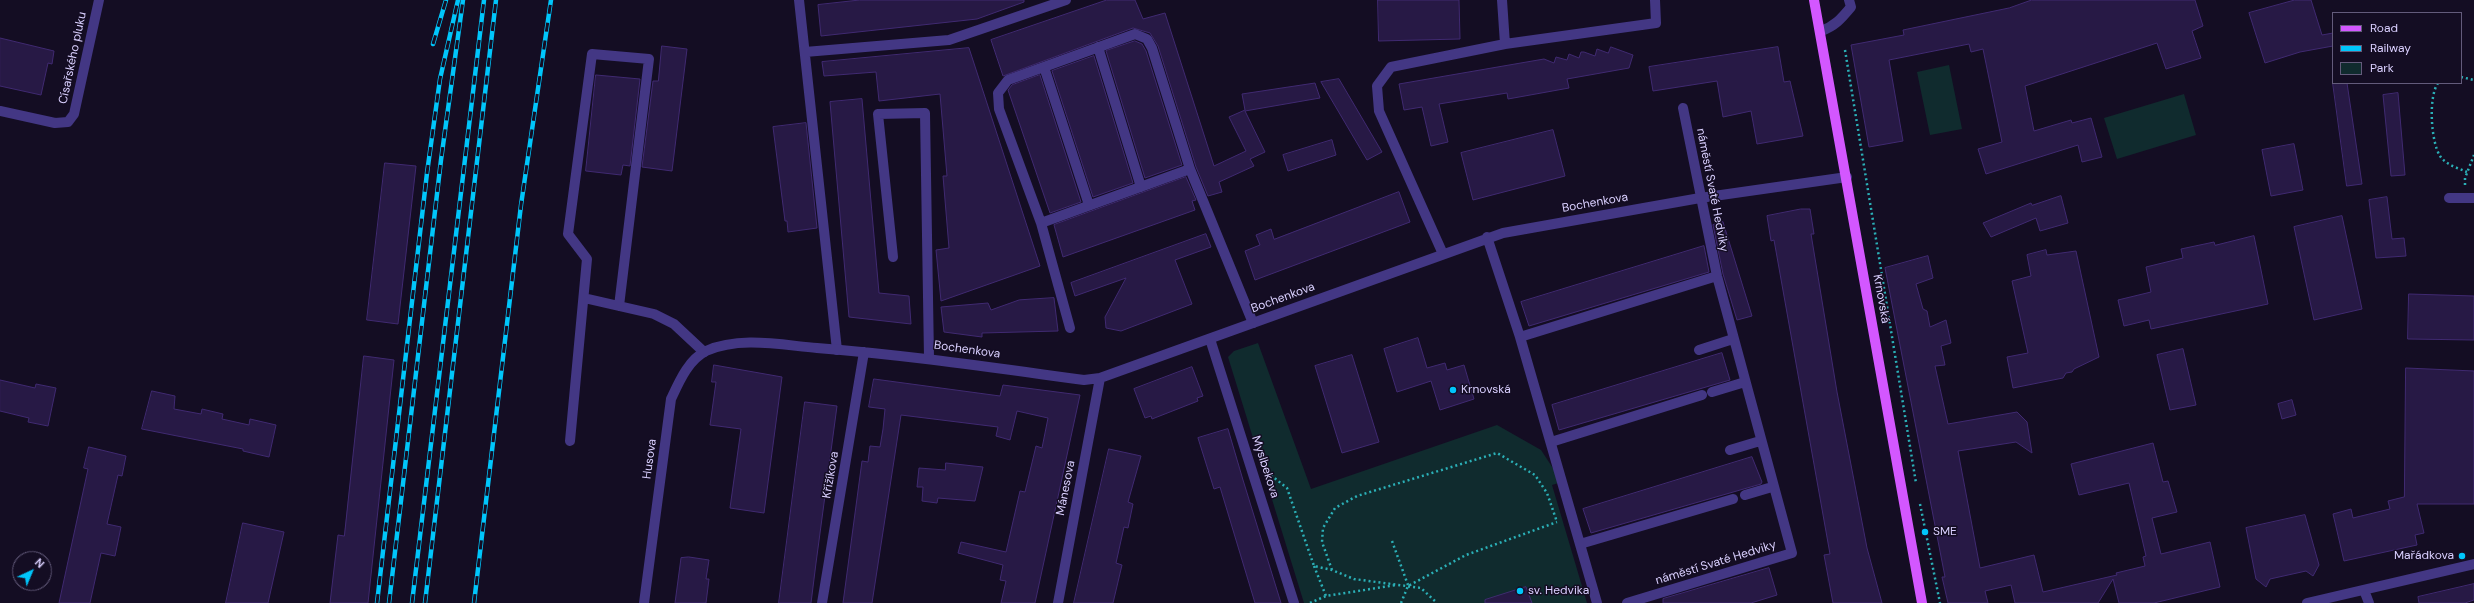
<!DOCTYPE html>
<html>
<head>
<meta charset="utf-8">
<style>
	body { margin:0 }
	#map { position:relative; width:2474px; height:603px; overflow:hidden; background:#140d23; font-family:"DM Sans",sans-serif }
	canvas { display:block }
	.legend { position:absolute; left:2332px; top:12px; width:130px; height:72px; box-sizing:border-box; background:#140d23; border:1px solid #635b7b; margin:0; padding:5px 7px; list-style:none; font-size:12px; color:#dad0ff }
	.legend li { display:flex; align-items:center; gap:8px; height:20px }
	.legend b { width:20px; border:1px solid #635b7b }
	.north { position:absolute; left:12px; top:551px; width:40px; height:40px; box-sizing:border-box; background:#140d23; border:1px solid #635b7b; border-radius:50%; rotate:44deg; font-size:11px; font-weight:700; line-height:16px; text-align:center; color:#dad0ff }
	.north::after { content:''; display:block; margin:auto; width:14px; height:18px; background:#00c6fb; clip-path:polygon(50% 0,100% 100%,50% 72%,0 100%) }
</style>
</head>
<body>
<div id="map">
<canvas width="2474" height="603"></canvas>
<ul class="legend">
<li><b style="height:5px;background:#d357ff"></b>Road</li>
<li><b style="height:5px;background:#00c6fb"></b>Railway</li>
<li><b style="height:11px;background:#102b2e"></b>Park</li>
</ul>
<div class="north">N</div>
</div>
<script>
const c = document.querySelector('canvas').getContext('2d');
c.lineJoin = 'round';
function paint(path, color) {
  c.fillStyle = color;
  c.fill(path, 'evenodd');
}
function stroke(path, color, width, dash) {
  c.strokeStyle = color;
  c.lineWidth = width;
  c.lineCap = dash ? 'butt' : 'round';
  c.setLineDash(dash || []);
  c.stroke(path);
}
function label(font, color, halo, rows, align = 'center') {
  c.font = font + ' "DM Sans",sans-serif';
  c.lineWidth = 3;
  c.setLineDash([]);
  c.textBaseline = 'middle';
  c.strokeStyle = halo;
  c.fillStyle = color;
  for (const [text, x, y, turn = 0] of rows) {
    c.save();
    c.translate(x, y);
    c.rotate((+turn || 0) * Math.PI / 180);
    c.textAlign = isNaN(turn) ? turn : align;
    if (halo) c.strokeText(text, 0, 0);
    c.fillText(text, 0, 0);
    c.restore();
  }
}
const green = new Path2D(`
	M1949,65L1962,129L1930,135L1917,72Z
	M2184,94L2196,135L2117,159L2104,118Z
	M1258,343L1311,489L1497,425L1541,450L1562,482L1552,485L1587,603H1304L1228,357L1234,351Z`);
const building = new Path2D(`
	M860,0H1024V2L977,19L821,36L818,5Z
	M1107,0H1135L1143,19L1165,13L1214,166L1246,151L1229,117L1245,110L1242,94L1315,83L1320,98L1245,111L1265,152L1250,159L1254,166L1219,182L1222,192L1208,196L1196,167L1158,46L1150,33L1133,28L1003,76L991,40Z
	M1378,0H1459L1460,39L1379,41Z
	M2032,0H2195L2203,26L2192,31L2201,58L2166,69L2157,43L2025,86L2034,131L2071,120L2072,123L2091,118L2102,157L2082,162L2078,145L1986,174L1978,149L2002,142L1983,49L1971,52L1969,44L1889,60L1903,141L1869,147L1851,45L1904,35L1903,30L2009,8Z
	M2295,0H2311L2322,35L2333,33V46L2300,52L2265,63L2249,13Z
	M0,38L54,51L52,64L48,63L41,95L0,86Z
	M1135,41L1142,44L1146,51L1182,165L1145,178L1106,51Z
	M662,46L687,49L672,171L642,167L653,81H658Z
	M1611,47L1633,55L1629,68L1567,79L1569,88L1508,99L1507,93L1439,104L1448,142L1431,146L1422,107L1404,110L1399,84L1544,59L1554,63L1556,57L1567,60L1569,54L1579,58L1581,52H1584L1595,56L1597,49L1608,53Z
	M1778,47L1784,82L1790,81L1803,136L1757,144L1751,111L1723,117L1717,81L1653,91L1649,67Z
	M969,48L1040,266L941,301L936,250L949,248L943,176H947L940,94L879,101L876,72L824,76L822,62Z
	M1094,56L1133,183L1093,197L1052,71Z
	M596,75L640,79L630,166L623,165L621,175L586,171Z
	M1040,75L1081,202L1050,213L1008,90L1012,85Z
	M1339,79L1382,152L1367,160L1321,82Z
	M2333,83H2347L2362,184L2347,186Z
	M2398,93L2405,175L2391,176L2383,95Z
	M862,99L879,293L909,296L911,324L849,317L830,102Z
	M806,123L817,228L788,232L787,221H785L773,127Z
	M1553,130L1565,176L1473,200L1461,153Z
	M1332,140L1336,155L1288,171L1283,155Z
	M2294,144L2303,190L2271,196L2262,150Z
	M385,163L416,166L398,324L367,320Z
	M1186,177L1196,200L1192,201L1195,210L1063,257L1054,225Z
	M1399,192L1410,222L1255,280L1245,251L1260,245L1256,235L1271,229L1274,239Z
	M2061,196L2068,223L2040,231L2036,218L1991,237L1983,223L2031,203L2032,205Z
	M2387,197L2392,239L2404,238L2406,256L2376,258L2369,200Z
	M1801,209H1810L1814,234H1811L1837,392L1867,548L1882,603H1833L1824,555L1830,554L1774,240L1771,241L1767,216Z
	M2342,216L2362,309L2314,320L2294,227Z
	M1723,222L1752,316L1737,320L1723,274L1713,225Z
	M1206,234L1211,247L1175,260L1192,304L1121,331L1106,328L1105,317L1126,278L1075,296L1071,283Z
	M2254,236L2268,304L2151,329L2149,320L2124,326L2118,300L2151,292L2146,267L2183,258L2181,249L2214,242L2215,245Z
	M1704,246L1709,272L1529,326L1521,302Z
	M2046,250L2047,255L2076,251L2099,357L2074,369L2072,372L2066,373L2063,378L2013,388L2007,357L2028,353L2012,281L2031,276L2027,255Z
	M1928,256L1933,278L1916,284L1923,309L1927,311L1930,327L1946,320L1951,343L1941,346L1945,365L1935,366L1948,424L2017,412L2027,422L2032,453L2016,442L1958,451L1980,568L2034,555L2043,592L2117,575L2116,573L2145,566L2143,557L2146,556L2129,483L2079,495L2071,464L2153,443L2163,482L2168,481L2177,512L2152,518L2161,554L2210,542L2220,587L2154,603H2119L2113,579L2098,603H2015L2011,585L1985,591L1988,603H1948L1942,577H1945L1885,268Z
	M2409,294L2474,296V340L2408,339Z
	M1054,298L1058,331L982,333V337L944,332L941,307L988,303L991,310L1019,300Z
	M1418,338L1427,368L1445,363L1447,370L1464,365L1474,399L1440,410L1431,381L1397,392L1384,349Z
	M2183,349L2196,405L2170,410L2157,355Z
	M1722,353L1730,380L1559,430L1552,405Z
	M1352,355L1379,442L1342,453L1315,366Z
	M364,356L394,360L368,603H330L338,535L344,536Z
	M714,365L782,377L764,513L730,508L741,429L710,425L716,382H712Z
	M1192,367L1203,396L1197,398L1198,401L1152,419L1151,416L1145,418L1134,389Z
	M2406,368L2474,371V504H2417L2424,533L2415,535L2417,545L2344,561L2333,514L2351,509L2353,518L2390,509L2388,501L2404,497Z
	M874,379L1000,396L1003,385L1080,395L1035,603H1001L1006,581L1000,580L1003,565L958,553L961,542L1006,552L1020,491L1025,492L1036,446L1042,448L1048,418L1017,411L1010,440L996,436L998,427L901,415L872,603H843L862,461L868,462L870,446L880,447L883,429L885,409L869,407Z
	M0,380L35,388L36,384L56,388L48,426L28,422L29,418L0,411Z
	M152,391L175,396L174,409L201,414L202,409L223,414L222,419L249,425L250,419L276,425L269,457L243,451V449L142,429Z
	M2292,400L2296,415L2282,419L2278,404Z
	M805,402L837,406L816,563L811,603H779Z
	M1228,429L1243,480L1281,603H1255L1220,487L1214,489L1198,438Z
	M89,447L126,456L122,476L118,475L107,524L121,527L115,556L101,553L90,603H59L88,469L84,468Z
	M1109,449L1141,456L1128,502L1133,504L1128,528L1124,527L1116,563L1122,565L1113,603H1074Z
	M1752,457L1762,482L1761,484L1591,533L1583,509Z
	M946,463L983,467L975,501L938,498L937,503L922,501L923,487H917L919,468L945,470Z
	M2305,515L2319,565L2313,576L2306,571L2270,579L2266,587L2256,579L2246,528Z
	M243,523L284,532L268,603H226Z
	M689,557L709,560L706,579H709L706,603H675L681,558Z
	M1769,568L1777,595L1751,603H1663V599Z
	M2474,584V600L2465,603H2419L2418,597Z
	M1526,587L1532,603H1485V600Z`);
const path = new Path2D(`
	M1845,50L1916,483
	M2461,77L2474,80
	M2438,83C2428,97 2431,142 2440,156C2446,165 2458,168 2467,172
	M2465,185V178L2474,155
	M1267,472L1287,488L1314,566L1332,570L1354,579L1421,588L1437,603
	M1920,504L1940,603
	M1392,541L1408,585
	M1314,566L1326,596
	M1332,570L1322,542L1323,528L1335,508L1357,496L1497,453L1535,475L1547,493L1557,522
	M1310,603L1326,596L1396,585
	M1401,603L1408,586L1466,555L1557,522`);
const lane = new Path2D(`
	M799,0L837,350
	M1502,0L1505,44
	M1098,47L1141,187
	M805,52L949,40L1066,0
	M1044,67L1089,205
	M2449,198H2474
	M1041,223L999,109L998,93L1008,80L1135,34L1147,39L1152,48L1190,169
	M1443,254L1379,111L1377,86L1391,67L1505,44L1656,23L1655,0
	M893,257L878,114L925,113L929,358
	M584,298L654,314L674,324L704,352
	M1070,328L1041,223L1190,169L1253,323
	M570,441L587,259L568,234L592,54L649,59L619,306`);
const street = new Path2D(`
	M1821,31C1835,26 1841,19 1851,7L1849,0
	M0,111L55,123L68,122L74,114L99,0
	M1487,237L1520,337L1597,603
	M1520,337L1717,276
	M1210,339L1294,603
	M1699,350L1733,339
	M1712,392L1745,382
	M1551,442L1702,395
	M1730,450L1760,441
	M1745,495L1772,487
	M1580,544L1733,499
	M2364,590L2369,603
	M644,603L671,399C679,382 688,360 706,351C740,336 781,345 817,348C907,355 995,368 1084,380L1100,378L1503,233L1700,198L1847,177
	M822,603L864,352
	M1058,603L1100,378
	M1627,603L1792,553L1717,276L1683,108
	M2307,603L2474,564`);
const primary = new Path2D(`
	M1814,0L1922,603`);
const rail = new Path2D(`
	M433,44L446,0
	M377,603L427,173L440,79L458,0
	M389,603L441,160L463,0
	M412,603L484,0
	M425,603L496,0
	M474,603L521,205L551,0`);
const markers = [
	[1453,390,4,"#00c6fb"],
	[1925,532,4,"#00c6fb"],
	[2462,556,4,"#00c6fb"],
	[1520,591,4,"#00c6fb"]
];
const streetNames = [
	["Císařského pluku",73,58,-78],
	["náměstí Svaté Hedviky",1712,190,79],
	["Bochenkova",1595,203,-10],
	["Bochenkova",1283,298,-20],
	["Krnovská",1881,299,80],
	["Bochenkova",967,350,8],
	["Husova",650,459,-82],
	["Myslbekova",1265,467,72],
	["Křižíkova",831,475,-80],
	["Mánesova",1066,488,-79],
	["náměstí Svaté Hedviky",1716,563,-17]
];
const poiNames = [
	["Krnovská",1461,390],
	["SME",1933,532],
	["Mařádkova",2454,556,"right"],
	["sv. Hedvika",1528,591]
];
paint(green, '#102b2e');
paint(building, '#271945');
stroke(building, '#402a71', 1);
stroke(path, '#2bb0b7', 2.5, [2, 3]);
stroke(lane, '#433784', 10);
stroke(street, '#433784', 10);
stroke(primary, '#d357ff', 10);
stroke(rail, '#00c6fb', 4.5);
stroke(rail, '#140d23', 3, [9]);
for (const [x, y, r, color] of markers) {
  const dot = new Path2D();
  dot.arc(x, y, r, 0, 2 * Math.PI);
  c.fillStyle = color;
  c.fill(dot);
  stroke(dot, '#140d23', 1.5);
}
label('12px', '#dad0ff', '#140d23', streetNames);
label('12px', '#dad0ff', '#140d23', poiNames, 'left');
</script>
</body>
</html>
